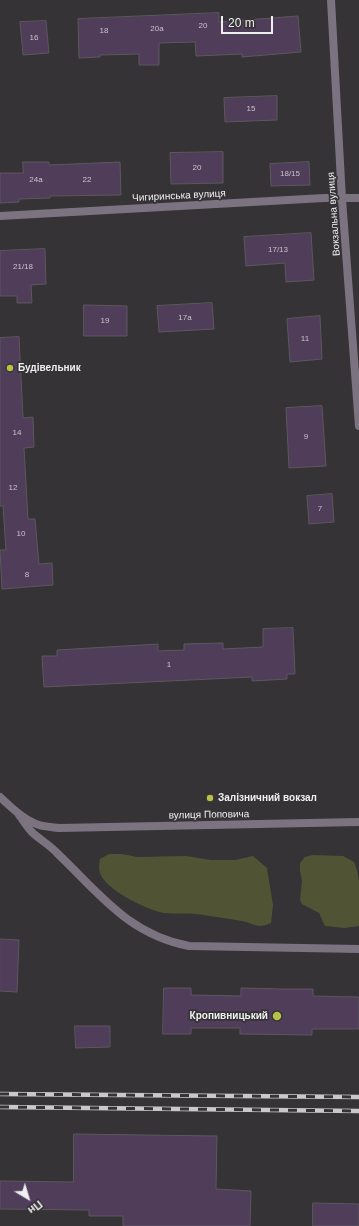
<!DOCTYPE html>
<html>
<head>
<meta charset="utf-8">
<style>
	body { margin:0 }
	#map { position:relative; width:359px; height:1226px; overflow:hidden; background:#353336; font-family:Arial,sans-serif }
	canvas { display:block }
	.north { position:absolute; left:8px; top:1178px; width:40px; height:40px; -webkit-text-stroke:3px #353336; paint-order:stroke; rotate:142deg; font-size:11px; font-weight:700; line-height:16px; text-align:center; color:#f0eff0 }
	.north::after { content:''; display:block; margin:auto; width:14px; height:18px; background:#f0eff0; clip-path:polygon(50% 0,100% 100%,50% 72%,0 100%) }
	.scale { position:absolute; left:221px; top:16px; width:52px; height:18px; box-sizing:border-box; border:2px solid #f0eff0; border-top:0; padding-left:5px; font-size:12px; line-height:14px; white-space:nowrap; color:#f0eff0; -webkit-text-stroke:3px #353336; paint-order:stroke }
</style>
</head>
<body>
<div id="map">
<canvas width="359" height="1226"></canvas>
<div class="north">Пн</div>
<div class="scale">20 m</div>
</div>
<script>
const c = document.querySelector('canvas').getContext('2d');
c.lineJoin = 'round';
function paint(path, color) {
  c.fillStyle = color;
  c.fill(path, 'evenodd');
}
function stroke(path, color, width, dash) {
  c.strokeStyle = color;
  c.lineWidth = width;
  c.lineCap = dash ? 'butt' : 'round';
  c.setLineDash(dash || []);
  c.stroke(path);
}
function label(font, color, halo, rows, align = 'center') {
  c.font = font + ' Arial,sans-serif';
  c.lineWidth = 3.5;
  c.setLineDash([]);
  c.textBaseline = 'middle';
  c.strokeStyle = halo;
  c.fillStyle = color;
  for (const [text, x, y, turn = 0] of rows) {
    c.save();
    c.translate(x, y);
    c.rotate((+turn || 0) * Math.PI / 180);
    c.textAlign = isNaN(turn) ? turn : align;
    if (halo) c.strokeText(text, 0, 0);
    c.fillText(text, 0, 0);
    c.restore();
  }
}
const green = new Path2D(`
	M109,854H122L137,857L186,856L211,860H235L253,856L267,868L273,905L271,923C257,929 256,924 242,921C228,919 212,916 197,914C186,913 175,914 164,913C147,910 111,892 102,877C98,871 99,866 100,859Z
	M313,855L343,856L354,862L357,870L359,881V926L344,928L325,926L319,913L302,904L300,900L302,881L300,871V863L305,857Z`);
const building = new Path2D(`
	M219,13V22L298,16L301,52L242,57V54L196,56L195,42L159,43V65H139V54L100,55V57L79,58L78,19Z
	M46,21L49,53L23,55L20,22Z
	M277,96V120L225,122L224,98Z
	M223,152V183L171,184L170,153Z
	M23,162H49V165L120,162L121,195L50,196V198L19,199V202L0,203V173H23Z
	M309,162L310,185L271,186L270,164Z
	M311,233L314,280L286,282L285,263L246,266L244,237Z
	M45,249L46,284L31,285L32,303H17V296H0V251Z
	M212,303L214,329L159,332L157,306Z
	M84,305L127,306V336H84Z
	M320,316L322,359L290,362L287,319Z
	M19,337L23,418L33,417L34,447L24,448L28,519H35L39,564L52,563L53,585L2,589L0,550H6L3,506H0V338Z
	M322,406L326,466L289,468L286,408Z
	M332,494L334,522L309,524L307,496Z
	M293,628L295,674H287V679L252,681V677L44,687L42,656H57V650L158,644V651L184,650V644L223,643V649L263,647V629Z
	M0,939L19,940L17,992L0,991Z
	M164,988H191V995L241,996V988L281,989H313V996L359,997V1029H312V1035L240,1034V1028H191V1034H163Z
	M75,1026H110V1047L76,1048Z
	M74,1134L217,1136L216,1189L251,1191L250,1226H123V1216H89V1210L0,1209V1181L73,1182Z
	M313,1203L359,1204V1226H313Z`);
const minor = new Path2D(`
	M0,216L324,198H359
	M19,815C24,821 28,829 34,834C42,841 51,846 58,854C100,894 128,934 189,946L359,949`);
const tertiary = new Path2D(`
	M331,0L342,199L359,426
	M0,797C12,808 24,820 39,825C45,827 53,827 59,828L359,822`);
const rail = new Path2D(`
	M0,1094L359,1097
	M0,1107L359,1111`);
const markers = [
	[10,368,4,"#b7c147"],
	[210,798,4,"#b7c147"],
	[277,1016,5,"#b7c147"]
];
const numberNames = [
	["20",203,26],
	["20а",157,29],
	["18",104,31],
	["16",34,38],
	["15",251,109],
	["20",197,168],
	["18/15",290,174],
	["24а",36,180],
	["22",87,180],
	["17/13",278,250],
	["21/18",23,267],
	["17а",185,318],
	["19",105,321],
	["11",305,339],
	["14",17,433],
	["9",306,437],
	["12",13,488],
	["7",320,509],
	["10",21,534],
	["8",27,575],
	["1",169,665]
];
const streetNames = [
	["Чигиринська вулиця",179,196,-3],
	["Вокзальна вулиця",334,214,-94],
	["вулиця Поповича",209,815,-1]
];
const poiNames = [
	["Будівельник",18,368],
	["Залізничний вокзал",218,798],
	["Кропивницький",268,1016,"right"]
];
paint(green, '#505434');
paint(building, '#503d5a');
stroke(building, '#5b595c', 1);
stroke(minor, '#7c7381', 8);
stroke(tertiary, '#7c7381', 8);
stroke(rail, '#cac9ca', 4.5);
stroke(rail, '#353336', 3, [9]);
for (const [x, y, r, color] of markers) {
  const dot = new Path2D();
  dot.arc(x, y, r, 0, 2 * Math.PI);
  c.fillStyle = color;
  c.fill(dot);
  stroke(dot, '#353336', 1.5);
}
label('8px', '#c8c2ca', null, numberNames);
label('10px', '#f0eff0', '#353336', streetNames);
label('bold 10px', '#f0eff0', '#353336', poiNames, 'left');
</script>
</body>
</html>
